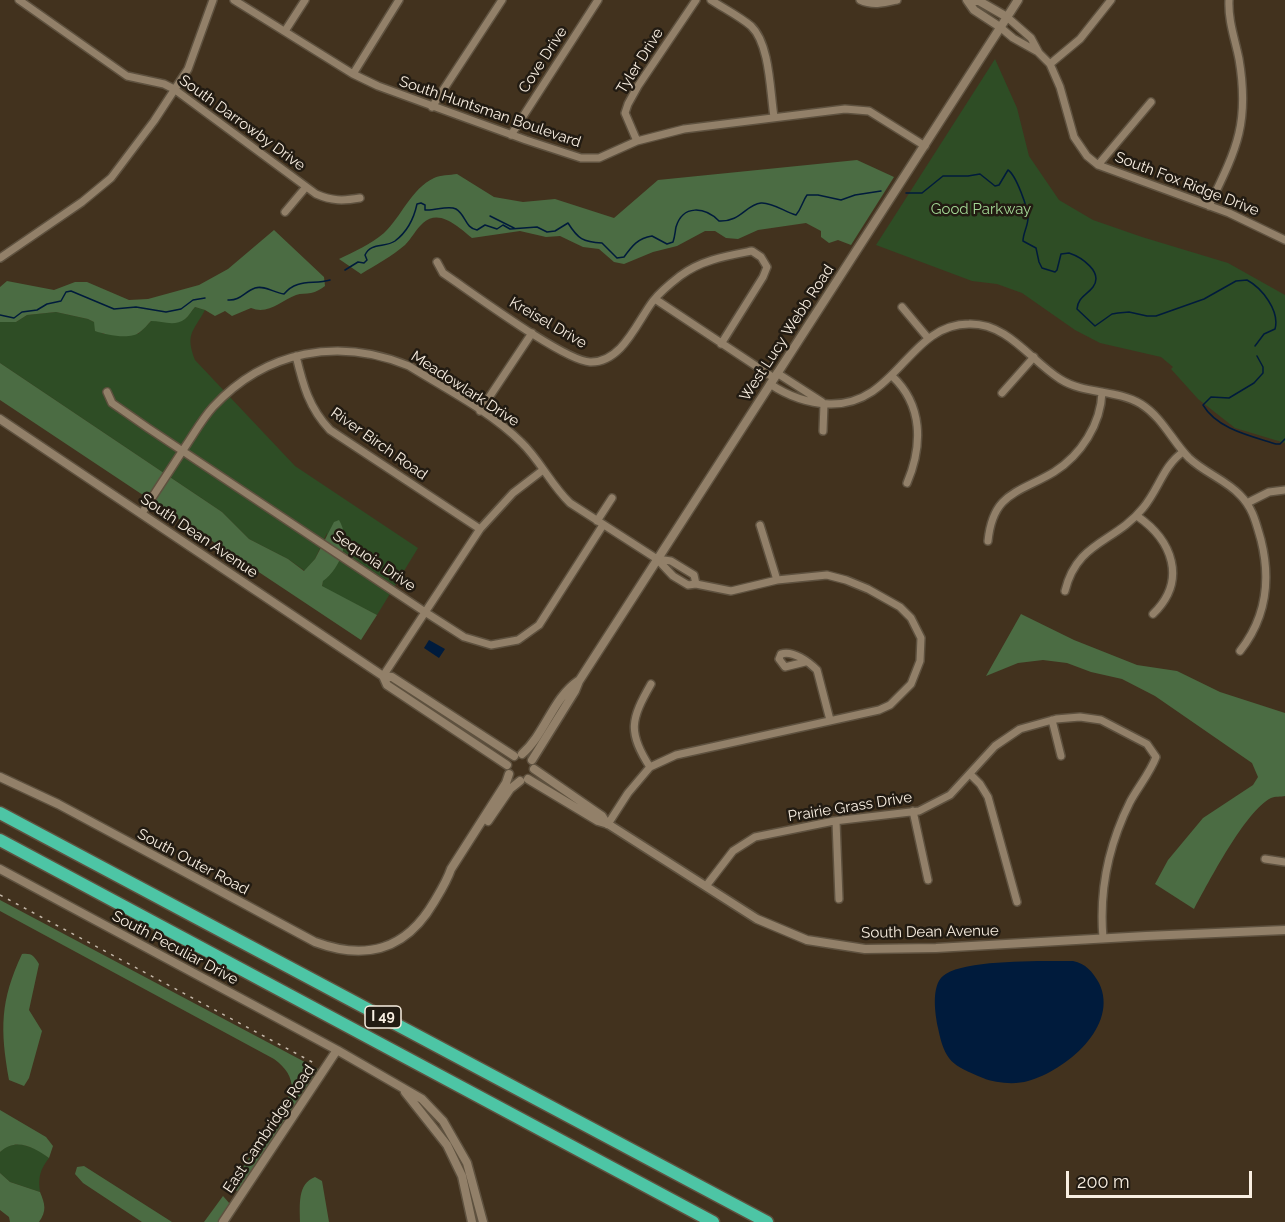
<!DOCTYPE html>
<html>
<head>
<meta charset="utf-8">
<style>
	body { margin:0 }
	#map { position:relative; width:1285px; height:1222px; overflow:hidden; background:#42321e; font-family:Raleway,sans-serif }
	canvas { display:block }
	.scale { position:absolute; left:1066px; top:1171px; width:186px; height:27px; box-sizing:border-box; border:3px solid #f9efe2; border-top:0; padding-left:8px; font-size:18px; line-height:21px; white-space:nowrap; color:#f9efe2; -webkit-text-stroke:4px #221b12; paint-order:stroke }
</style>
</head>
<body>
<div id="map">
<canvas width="1285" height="1222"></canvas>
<div class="scale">200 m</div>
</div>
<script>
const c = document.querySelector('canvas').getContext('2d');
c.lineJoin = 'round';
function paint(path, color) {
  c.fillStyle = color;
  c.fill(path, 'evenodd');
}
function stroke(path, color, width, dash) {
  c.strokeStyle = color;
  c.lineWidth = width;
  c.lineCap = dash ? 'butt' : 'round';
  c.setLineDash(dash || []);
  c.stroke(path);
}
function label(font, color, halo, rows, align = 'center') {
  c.font = font + ' Raleway,sans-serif';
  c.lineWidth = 5;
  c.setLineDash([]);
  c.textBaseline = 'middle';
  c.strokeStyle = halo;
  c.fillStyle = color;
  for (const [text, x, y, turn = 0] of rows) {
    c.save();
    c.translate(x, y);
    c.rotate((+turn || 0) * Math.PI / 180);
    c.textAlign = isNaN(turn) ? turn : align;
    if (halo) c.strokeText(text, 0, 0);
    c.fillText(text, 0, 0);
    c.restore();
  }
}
const green = new Path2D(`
	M995,59L1017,108L1029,156L1059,200L1093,220L1142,237L1228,263L1285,295V443L1235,428L1198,399L1171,369L1173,367L1161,357L1100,343L1075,330L1022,293L997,284L972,281L876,245Z
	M195,307L205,310C193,332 185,334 195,360L295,466L418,548L377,615L322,587L327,533L315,559L305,571L288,559L249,539L222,512L0,363V322H16L27,315L56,312L88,319L94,322L103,334H138L151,321L186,318Z
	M20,1144L37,1149L49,1158C40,1170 38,1177 40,1192L10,1182L0,1173V1152L6,1146Z`);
const forest = new Path2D(`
	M857,160L894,177L851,245L838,240L829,243L821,237V231L806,223L758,230L738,239L726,238L715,231H705L677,246L653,252L624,264L614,262L599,249L583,247L560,236L546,237L520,231L472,238C459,228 440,208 423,223C416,229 412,238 405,245C392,256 376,265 361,274L339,259C354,252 371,244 384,233C402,216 411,189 434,178C440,175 450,175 457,174L494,197L523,202L555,199L614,218L658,180Z
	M274,230L324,277L325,286C321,289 316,292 311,293C306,294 301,293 296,295C281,301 268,315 251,308L232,316L225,311L215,316L205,310L195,307C191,311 189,316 185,319C175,327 162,321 151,321C147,325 144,329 140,332C131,340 106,335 95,331L94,322L88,319L56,312L27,315L16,322H0V287L7,281L54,290L75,282H87L129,300L148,299L199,285L228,269Z
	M0,363L222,512L249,539L288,559L304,571L315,559L334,522L339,520C351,540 341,568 323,581L322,586L377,615L361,640L0,400Z
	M1021,614L1074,640L1137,665L1177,671L1220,692L1285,713V796C1281,797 1275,796 1271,798C1246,810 1208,883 1194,909L1155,884L1168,860L1203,818L1253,785L1258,777L1252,763L1155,696L1122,679L1091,672L1067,663L1043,660L1018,663L986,676Z
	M0,900L318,1069L238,1192L231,1186L292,1091C292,1076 286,1068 274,1059L0,911Z
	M22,954C32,953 34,956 39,964L29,1010L42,1031L29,1078L24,1086L9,1080C0,1029 0,1001 22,954Z
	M0,1110L46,1137L53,1146L49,1158C34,1147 16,1137 0,1152Z
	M84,1166L172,1222H142L83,1183L75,1174L77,1167Z
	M0,1173L10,1182L40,1192C45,1204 47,1211 39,1222H10L9,1217L0,1210Z
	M315,1177L322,1181L329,1222H300C300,1205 297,1184 315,1177Z
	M223,1196L230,1204L219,1222H204Z`);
const water = new Path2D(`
	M429,640L445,649L439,658L424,648Z
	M1073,961C1086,964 1092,971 1099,983C1120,1026 1065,1071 1028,1081C1015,1085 995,1083 983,1078C952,1065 945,1062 938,1028C935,1014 931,986 943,976C961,959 1046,961 1073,961Z`);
const stream = new Path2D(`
	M906,193H922L943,176H968L980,174L995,186L999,185L1008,170C1016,175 1028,208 1028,218C1028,226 1023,233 1023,241L1036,248L1039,262L1042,268L1055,272L1057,270L1061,254L1069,253C1081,257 1104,272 1093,287C1087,295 1078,297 1077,309L1095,326L1112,314L1118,313L1129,312L1147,316H1156L1204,299L1236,281L1247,280C1262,288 1280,311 1275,329L1264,334L1255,346
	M490,216L514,228
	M345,270L358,262L364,263L367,260L365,255C371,242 385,248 395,241C407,232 414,218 417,204L421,203L425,205V210C435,211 448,205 456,209C466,215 465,228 477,230L485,225L497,229L503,225L510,229L537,227L547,232L555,231L568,223C578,239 583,242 602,243L617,258L624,257C632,246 638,238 652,236L667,244L673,242C675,236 675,232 676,227C683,204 705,207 719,221C741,222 745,205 761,203C772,202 785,212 796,215C802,208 802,202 807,195H818L841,200L855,195L881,191
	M228,300C240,301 244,292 255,288C265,285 274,293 284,294C297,278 313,285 330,280
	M0,315L14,318L22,312L37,310L47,304L61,301L66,292L71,291L114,309L136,307L166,312L181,309L193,300L205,298
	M1257,356L1263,367V373L1254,383L1229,398L1211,397L1203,405C1217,429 1251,436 1276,444H1280L1285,439`);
const minor = new Path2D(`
	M19,0L127,76L164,84L174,89L316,194C332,201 343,201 360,198
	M234,0L353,74L378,86L526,140L581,158H599L637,141L684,129L845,109L869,111L925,146
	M711,0C723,8 739,16 751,26C770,44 770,91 774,117
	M860,0C873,6 884,3 897,0
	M1007,17L1031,38L1039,53L1050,64L1060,87L1074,137L1087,156L1098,165L1229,213L1285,240
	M1000,27L1013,38L1038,52
	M285,31L305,0
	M1050,64L1080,39L1111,0
	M353,74L399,0
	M432,107L502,0
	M511,135L598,0
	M637,141L625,113L628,104L638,86L696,0
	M1098,165L1151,102
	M1209,206C1236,150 1250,124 1239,59C1235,39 1228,21 1229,0
	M285,212L306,187
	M0,258L82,202L111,178L154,121L188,69L213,0
	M437,262L443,273C470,291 564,361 590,362C622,363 637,322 653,301C660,292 671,283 680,276C701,260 726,256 752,251L761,257L767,267L763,277L721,344
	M655,299L774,378
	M902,307L928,338
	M296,356C303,385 309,408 330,430L480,529
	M777,373L822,402
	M892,376C923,405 923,445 907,483
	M770,384C788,396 807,403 829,404C897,406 908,324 969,324C1008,323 1030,360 1060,379C1085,395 1116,389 1141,404C1163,418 1172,441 1189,458C1205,473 1226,480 1240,495C1253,508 1256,523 1261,540C1271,580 1266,618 1240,651
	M107,392L112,403L148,428L425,612L464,637L491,645L518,640L539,625L603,525
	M1002,393L1034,357
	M480,411L532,333
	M823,431L824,404
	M1247,503L1269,492L1285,490
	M142,513C157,490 172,467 187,444C195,432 203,418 213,407C266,350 339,337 409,366C446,389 491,412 521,442C540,460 551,485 570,503L657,559L673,576L688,585L696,584L731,591L777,580L827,575L846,580L868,589L900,607L911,618L921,638L920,661L911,684L890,705L879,710L676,755L650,767L628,793L608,824
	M1137,516C1172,540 1188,580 1153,614
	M597,521L612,498
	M760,525L777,580
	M988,541C993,492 1019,493 1054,472C1081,455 1101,424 1102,392
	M657,559L671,561L694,575L696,584
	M1065,591C1077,541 1115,543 1143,508C1159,489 1163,466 1183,452
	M805,662L785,667L779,659L781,654C793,650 809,662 817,670L830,720
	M383,676L480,529L513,493L543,470
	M1052,720L1061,756
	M650,767C627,732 631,719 651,684
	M970,774L980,784L988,797L1017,902
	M913,811L928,880
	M836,821L839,899
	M1265,859L1285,862
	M706,886L733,851L755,837L834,821L919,811L950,795L995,746L1020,729L1056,719L1080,717L1101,720L1147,744L1156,757C1150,773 1138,787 1130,802C1109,844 1099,891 1103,938`);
const tertiary = new Path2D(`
	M967,0L974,10L1000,27
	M968,1H979L1007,17
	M0,419L383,676L392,677L514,756
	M383,676L387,685L507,765
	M522,754C545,734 553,698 578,681
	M532,760L575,691L579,681L1018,0
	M534,769L602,816L607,824
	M0,777L58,804L315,942C366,961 406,950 434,902C440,892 447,881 451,869L506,783L509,774
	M528,779L598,821L608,824L757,919L807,940L865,949L936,948L1146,936L1285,930
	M488,821L510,789L520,781
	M0,869L337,1050L422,1099L443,1121L467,1163L483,1222
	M405,1092L447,1145L462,1176L472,1222
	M223,1222L337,1050`);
const motorway = new Path2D(`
	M0,813L767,1222
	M0,840L713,1222`);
const rail = new Path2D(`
	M0,895L314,1063`);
const shields = [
	[383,1017,36]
];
const shieldNames = [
	["I 49",383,1017]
];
const streetNames = [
	["Cove Drive",543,60,-57],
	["Tyler Drive",640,61,-58],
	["South Huntsman Boulevard",490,112,19],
	["South Darrowby Drive",242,123,36],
	["South Fox Ridge Drive",1187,184,21],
	["Kreisel Drive",548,323,30],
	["West Lucy Webb Road",787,333,-57],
	["Meadowlark Drive",465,389,33],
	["River Birch Road",379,444,35],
	["South Dean Avenue",199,536,34],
	["Sequoia Drive",374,561,34],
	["Prairie Grass Drive",850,807,-9],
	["South Outer Road",193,862,28],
	["South Dean Avenue",930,932,-1],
	["South Peculiar Drive",175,948,28],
	["East Cambridge Road",269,1129,-56]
];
const parkNames = [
	["Good Parkway",981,209]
];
paint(green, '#2e4d25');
paint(forest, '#4b6c43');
paint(water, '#001b3c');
stroke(stream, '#001b3c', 1.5);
stroke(minor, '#5e513f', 10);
stroke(tertiary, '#5e513f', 11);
stroke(motorway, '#5e513f', 15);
stroke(minor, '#928069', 7);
stroke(tertiary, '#928069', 8);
stroke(motorway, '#4dc5a5', 12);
stroke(rail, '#c4b8a9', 1.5, [3, 6]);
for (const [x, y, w] of shields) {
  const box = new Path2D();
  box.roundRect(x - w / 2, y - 11, w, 22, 4.5);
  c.fillStyle = '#221b12';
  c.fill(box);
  stroke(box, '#f9efe2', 1.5);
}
label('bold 14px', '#f9efe2', null, shieldNames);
label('15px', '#f9efe2', '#221b12', streetNames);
label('15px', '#a3d795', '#221b12', parkNames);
</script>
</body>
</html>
